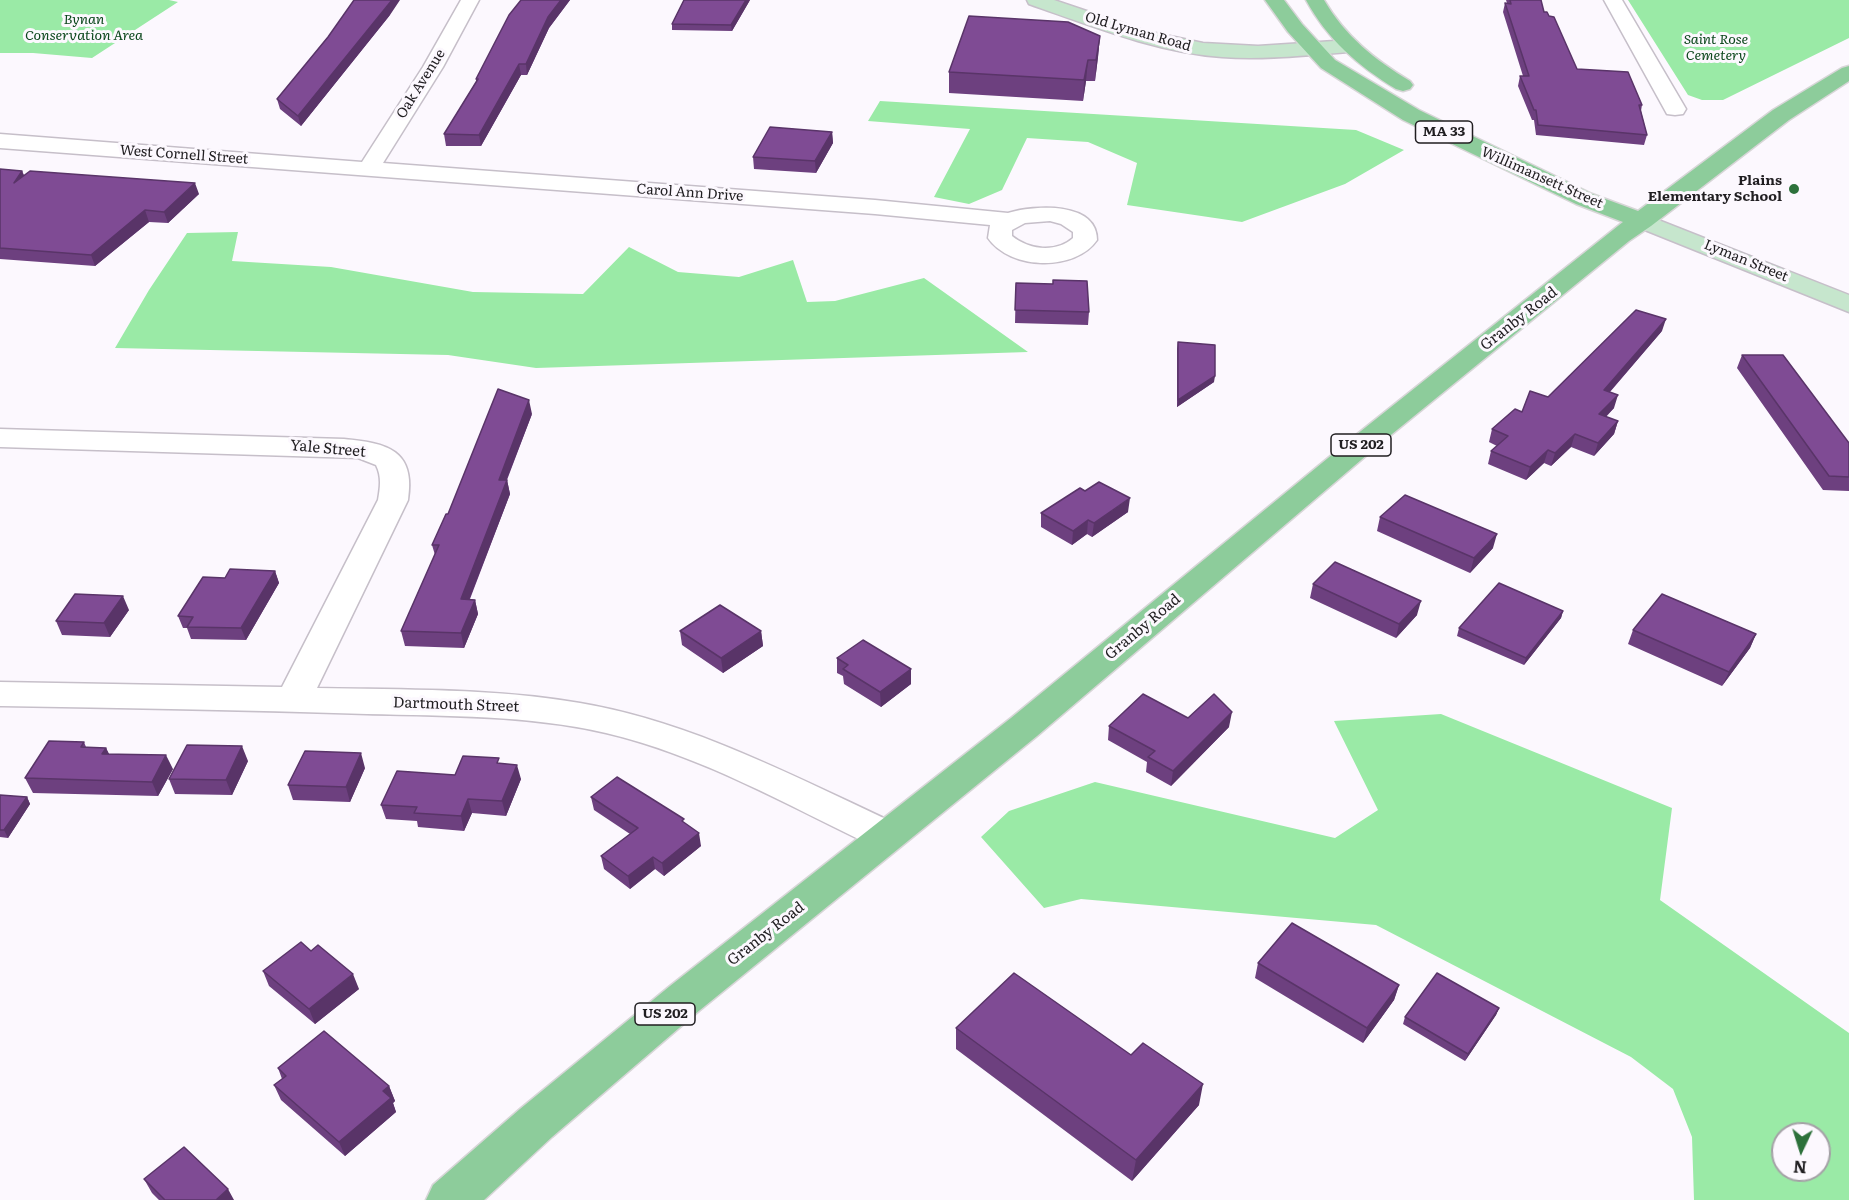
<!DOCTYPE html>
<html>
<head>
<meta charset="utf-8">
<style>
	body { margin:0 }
	#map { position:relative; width:1849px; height:1200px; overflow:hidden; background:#fcf8fe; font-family:Literata,serif }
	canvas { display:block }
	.north { position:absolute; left:1771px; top:1122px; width:60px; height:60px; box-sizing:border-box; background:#fcf8fe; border:2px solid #a4a1a6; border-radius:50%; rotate:184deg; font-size:16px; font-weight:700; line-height:24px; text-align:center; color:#201e21 }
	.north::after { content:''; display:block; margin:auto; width:21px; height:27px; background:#2d713b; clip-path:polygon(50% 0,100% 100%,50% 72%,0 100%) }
</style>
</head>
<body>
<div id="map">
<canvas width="1849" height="1200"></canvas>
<div class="north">N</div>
</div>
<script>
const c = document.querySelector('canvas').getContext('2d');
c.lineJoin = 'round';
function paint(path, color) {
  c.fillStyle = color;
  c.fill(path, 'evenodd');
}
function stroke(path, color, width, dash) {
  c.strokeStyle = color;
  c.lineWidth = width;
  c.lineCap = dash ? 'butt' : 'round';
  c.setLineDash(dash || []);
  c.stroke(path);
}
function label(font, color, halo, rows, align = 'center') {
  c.font = font + ' Literata,serif';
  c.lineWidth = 6;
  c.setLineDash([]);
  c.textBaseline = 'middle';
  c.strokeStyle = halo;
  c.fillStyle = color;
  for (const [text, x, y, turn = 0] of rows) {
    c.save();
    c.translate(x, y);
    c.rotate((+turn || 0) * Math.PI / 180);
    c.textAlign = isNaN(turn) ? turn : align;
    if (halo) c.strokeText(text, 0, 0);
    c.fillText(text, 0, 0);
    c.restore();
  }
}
const green = new Path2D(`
	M0,0H169L178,2L92,58L33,53H0Z
	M1628,0H1849V38L1723,100H1702L1688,95Z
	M880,101L1356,130L1404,150L1345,184L1242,222L1127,205L1137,163L1088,142L1027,138L1002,190L969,204L934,197L970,129L868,121Z
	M238,232L232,261L331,267L473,292L583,294L629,247L678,272L739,277L793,260L807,302L835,301L924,278L1028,352L536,368L448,355L115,348L149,290L187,233Z
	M1441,714L1672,808L1660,900L1849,1033V1200H1694L1692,1137L1673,1089L1631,1057L1376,925L1081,899L1044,908L981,837L1009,811L1095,782L1335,838L1378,810L1334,721ZM1783,1134H1819V1170H1783Z`);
const street = new Path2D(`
	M461,0H479L443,67L383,163L875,200L1008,213C1034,205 1097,201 1097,240C1075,272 1010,270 988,238L990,225L875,214L0,148V134L362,162L423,67ZM1050,221L1061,224L1073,232V238C1056,253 1029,250 1012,236V230L1025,223Z
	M1604,0H1622L1686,109L1683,114L1675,115L1667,114Z
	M0,429L344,439C387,443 416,450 408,500L317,688C404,690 494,688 580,703C693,722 797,778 901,826L906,836L901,846L887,851L873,846C787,805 700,755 606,733C528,715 447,716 367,714C245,710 122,708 0,706V682L282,687L378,500C380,488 382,477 376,465L358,458L0,447Z`);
const secondary = new Path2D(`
	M1027,0H1054L1146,31L1203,43L1258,46L1350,40L1357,42L1360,46L1357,50L1350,52C1308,55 1265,60 1222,57C1155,52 1092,26 1029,4Z
	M1643,214L1849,295V312L1635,226L1631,221L1635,216Z`);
const primary = new Path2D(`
	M1265,0H1284L1302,24L1335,60L1419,110L1592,194L1638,211L1773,110L1842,68L1849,66V81L1789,120L1651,226L1629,241L1381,443L1037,736L700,1010L552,1137L484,1200H426L433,1185L520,1109L670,986L1011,718L1361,431L1623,222L1576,204L1403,120L1321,68L1288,32Z
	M1306,0H1324C1345,36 1375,60 1410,81L1413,85L1410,89L1403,91L1396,89C1358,66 1327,39 1306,0Z`);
const wall = new Path2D(`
	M521,0H570L549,28L527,75H521L481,146H446L444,134L476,82V79Z
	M750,0L732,31L672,30V24Z
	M1506,0H1541L1544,12L1549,16L1577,69L1642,105L1641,111L1647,135L1644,145L1536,135L1534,120H1532L1518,86L1520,76H1523L1503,12L1505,3H1507Z
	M390,15L301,126L280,109L277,99L328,37Z
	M1100,36L1098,57L1095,81H1086L1083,101L949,93V72Z
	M832,132L833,143L816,173L754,169L753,157Z
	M0,169L22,171L24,175L199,194L168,223L149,222L95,266L0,259Z
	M1016,283L1089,312L1088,325L1015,323Z
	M1662,331L1610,392L1614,408L1606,417L1618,421L1614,434L1594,456L1571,447L1551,466L1544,463L1526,480L1488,464L1491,451L1497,446L1489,442L1492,429Z
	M1178,342L1214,382L1177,407V349Z
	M1742,355L1849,443V491L1823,490L1737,368Z
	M532,414L507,480L510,494L470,599L475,600L478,614L464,648L405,646L401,631L435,555L432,545L448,514Z
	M1128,512L1092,537L1087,534L1072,545L1041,527V513Z
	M1380,517L1493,548L1470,573L1377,531Z
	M275,571L279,583L246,640L191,639L187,628H183L178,616Z
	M1313,584L1417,615L1396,638L1310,598Z
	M129,610L110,637L62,635L56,621Z
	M1563,611L1561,618L1524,665L1457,636L1459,628Z
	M1633,630L1756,634L1750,648L1722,686L1628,644Z
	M680,631H761L763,646L723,673L682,645Z
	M837,658L911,669V684L881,707L844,684L843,676L837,673Z
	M1109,726L1229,727L1171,786L1146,772L1147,762L1108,740Z
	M84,742L86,747L106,748L109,754L173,769L158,796L33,793L25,778Z
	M248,761L232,795L175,794L169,779Z
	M500,763L521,779L506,816L472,813L464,831L418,827L417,821L386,819L381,805L455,775Z
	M365,768L350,802L293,800L288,785Z
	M0,795L27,797L30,804L8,838L0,837Z
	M591,797L684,823L701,846L664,876L655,869L630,889L604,869L601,856L630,834L594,810Z
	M1258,963L1399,985L1394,1000L1363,1043L1255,978Z
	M263,971L359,989L315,1024L269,986Z
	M1499,1008L1496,1015L1465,1061L1403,1024L1405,1017Z
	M956,1028L1131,1055L1199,1105L1132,1181L956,1049Z
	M278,1068L389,1086L395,1101L393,1103L396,1112L345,1156L281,1100L274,1085L282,1079Z
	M144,1179L234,1200H159L152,1193Z`);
const shadedWall = new Path2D(`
	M392,0H400L390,15L301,126L298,116Z
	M561,0H570L549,28L527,75L526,64L548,17Z
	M746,0H750L732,31L731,25Z
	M1100,36L1098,57L1095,81L1096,60Z
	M1088,60L1086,81L1083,101L1084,80Z
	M519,64L521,75L481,146L479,135Z
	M832,132L833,143L816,173L815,161Z
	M22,171L26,182L14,183Z
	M195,183L199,194L168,223L164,212Z
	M145,210L149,222L95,266L91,255Z
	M1666,319L1662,331L1600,403L1604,390Z
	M1215,376L1214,382L1177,407L1178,400Z
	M1618,395L1614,408L1595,427L1599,414Z
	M529,400L532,414L501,494L499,480Z
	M1618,421L1614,434L1594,456L1598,443Z
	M1575,434L1571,447L1551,466L1555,453Z
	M1548,450L1544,463L1526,480L1530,467Z
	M507,480L510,494L464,613L461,599Z
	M1130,498L1128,512L1092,537L1094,523Z
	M1088,520L1087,534L1072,545L1073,531Z
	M1497,534L1493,548L1470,573L1474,558Z
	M275,571L279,583L246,640L241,628Z
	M123,596L129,610L110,637L104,623Z
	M475,600L478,614L464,648L461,633Z
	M1421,601L1417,615L1396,638L1399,624Z
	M1563,611L1561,618L1524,665L1526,658Z
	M761,631L763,646L723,673L721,658Z
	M1756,634L1750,648L1722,686L1729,672Z
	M911,669V684L881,707L880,692Z
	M1232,712L1229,727L1171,786L1173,771Z
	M242,746L248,761L232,795L226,780Z
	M106,748L113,762L102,754Z
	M361,753L365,768L350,802L346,787Z
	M166,755L173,769L158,796L152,782Z
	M517,765L521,779L506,816L502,801Z
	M27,797L30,804L8,838L4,830Z
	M468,799L472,813L464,831L461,816Z
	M699,833L701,846L664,876L662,863Z
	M653,857L655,869L630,889L628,876Z
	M353,974L359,989L315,1024L309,1009Z
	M1399,985L1394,1000L1363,1043L1367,1028Z
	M1499,1008L1496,1015L1465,1061L1468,1054Z
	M1203,1084L1199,1105L1132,1181L1136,1160Z
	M389,1086L395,1101L393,1103L396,1112L345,1156L339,1142L383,1091Z
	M228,1189L234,1200H216Z`);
const building = new Path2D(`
	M354,0H392L298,116L277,99L328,37Z
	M521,0H561L548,17L526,64H519L479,135L444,134L478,79H476L509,15Z
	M684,0H746L731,25L672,24Z
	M1510,0H1541L1544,12H1547L1549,16L1554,17L1577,69L1628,72L1642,105H1639L1647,135L1538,125L1536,110H1534L1520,76H1529L1505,3L1511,4Z
	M969,16L1068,22L1100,36L1096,60H1088L1084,80L949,72Z
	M770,127L832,132L815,161L753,157Z
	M0,169L22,171L14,183L30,171L195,183L164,212L145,210L91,255L0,248Z
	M1053,280L1087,281L1089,312L1015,310L1016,283L1053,284Z
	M1636,310L1666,319L1604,390L1618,395L1599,414L1618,421L1598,443L1575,434L1555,453L1548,450L1530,467L1491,451L1508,436L1492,429L1515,409L1522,412L1530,391L1548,397Z
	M1178,342L1215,345V376L1178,400Z
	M1742,355H1783L1849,443V477L1829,476Z
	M498,389L529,400L499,480H507L461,599L475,600L461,633L401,631L439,545H432L446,514H448Z
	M1099,482L1130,498L1094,523L1088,520L1073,531L1041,513L1080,488L1085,491Z
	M1405,495L1497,534L1474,558L1380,517Z
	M1335,562L1421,601L1399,624L1313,584Z
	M230,569L275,571L241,628L187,627L193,617L178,616L203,577L225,578Z
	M1499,583L1563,611L1526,658L1459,628Z
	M75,594L123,596L104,623L56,621Z
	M1662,594L1756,634L1729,672L1633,630Z
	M720,605L761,631L721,658L680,631Z
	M863,640L911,669L880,692L843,669L848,665L837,658Z
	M1143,694L1188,718L1214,694L1232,712L1173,771L1148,757L1155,751L1109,726Z
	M49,741L84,742L81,747L106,748L102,754L166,755L152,782L25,778Z
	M187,745L242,746L226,780L169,779Z
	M305,751L361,753L346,787L288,785Z
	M463,756L499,758L497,763L517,765L502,801L468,799L461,816L414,813L417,807L381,805L397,771L455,775Z
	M617,777L684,819L682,821L699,833L662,863L653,857L628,876L601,856L638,828L591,797Z
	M0,795L27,797L4,830H0Z
	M1292,923L1399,985L1367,1028L1258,963Z
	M301,942L311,951L318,945L353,974L309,1009L263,971Z
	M1014,973L1131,1055L1143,1043L1203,1084L1136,1160L956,1028Z
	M1437,973L1499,1008L1468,1054L1405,1017Z
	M324,1031L389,1086L383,1091L391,1098L339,1142L274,1085L286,1076L278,1068Z
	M184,1147L228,1189L216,1200H165L144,1179Z`);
const markers = [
	[1794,189,6,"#2d713b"]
];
const farParknames = [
	["Bynan",84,20],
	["Conservation Area",84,36],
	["Saint Rose",1716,40],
	["Cemetery",1716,56]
];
const farStreetnames = [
	["Old Lyman Road",1138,32,16],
	["Oak Avenue",421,84,-58],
	["West Cornell Street",184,155,4],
	["Willimansett Street",1542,178,24],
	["Carol Ann Drive",690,193,4],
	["Lyman Street",1746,261,22]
];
const shields = [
	[1444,132,57],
	[1361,445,60],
	[665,1014,60]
];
const shieldNames = [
	["MA 33",1444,132],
	["US 202",1361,445],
	["US 202",665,1014]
];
const farPoinames = [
	["Plains",1782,181],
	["Elementary School",1782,197]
];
const streetNames = [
	["Granby Road",1519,319,-38],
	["Yale Street",328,449,5],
	["Granby Road",1143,627,-40],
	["Dartmouth Street",456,705,2],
	["Granby Road",766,934,-38]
];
paint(green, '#9aeaa6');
stroke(street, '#c6bfc9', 3);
stroke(secondary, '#c6bfc9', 3);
stroke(primary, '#d7d6d7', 3);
paint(street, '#fff');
paint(secondary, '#c6e6cd');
paint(primary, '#8dcc9b');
paint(wall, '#6d407f');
paint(shadedWall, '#593468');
paint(building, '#7f4b94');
stroke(building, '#593468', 1.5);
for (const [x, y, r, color] of markers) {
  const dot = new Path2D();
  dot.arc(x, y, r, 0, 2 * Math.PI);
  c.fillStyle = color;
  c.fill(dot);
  stroke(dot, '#fcf8fe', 2);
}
label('italic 14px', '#0b471c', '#fcf8fe', farParknames);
label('14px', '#201e21', '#fcf8fe', farStreetnames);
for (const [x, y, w] of shields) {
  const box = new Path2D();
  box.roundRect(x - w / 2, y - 11, w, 22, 4.5);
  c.fillStyle = '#fcf8fe';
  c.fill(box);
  stroke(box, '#201e21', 1.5);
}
label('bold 14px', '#201e21', null, shieldNames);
label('bold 14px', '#201e21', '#fcf8fe', farPoinames, 'right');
label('15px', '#201e21', '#fcf8fe', streetNames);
</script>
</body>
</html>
